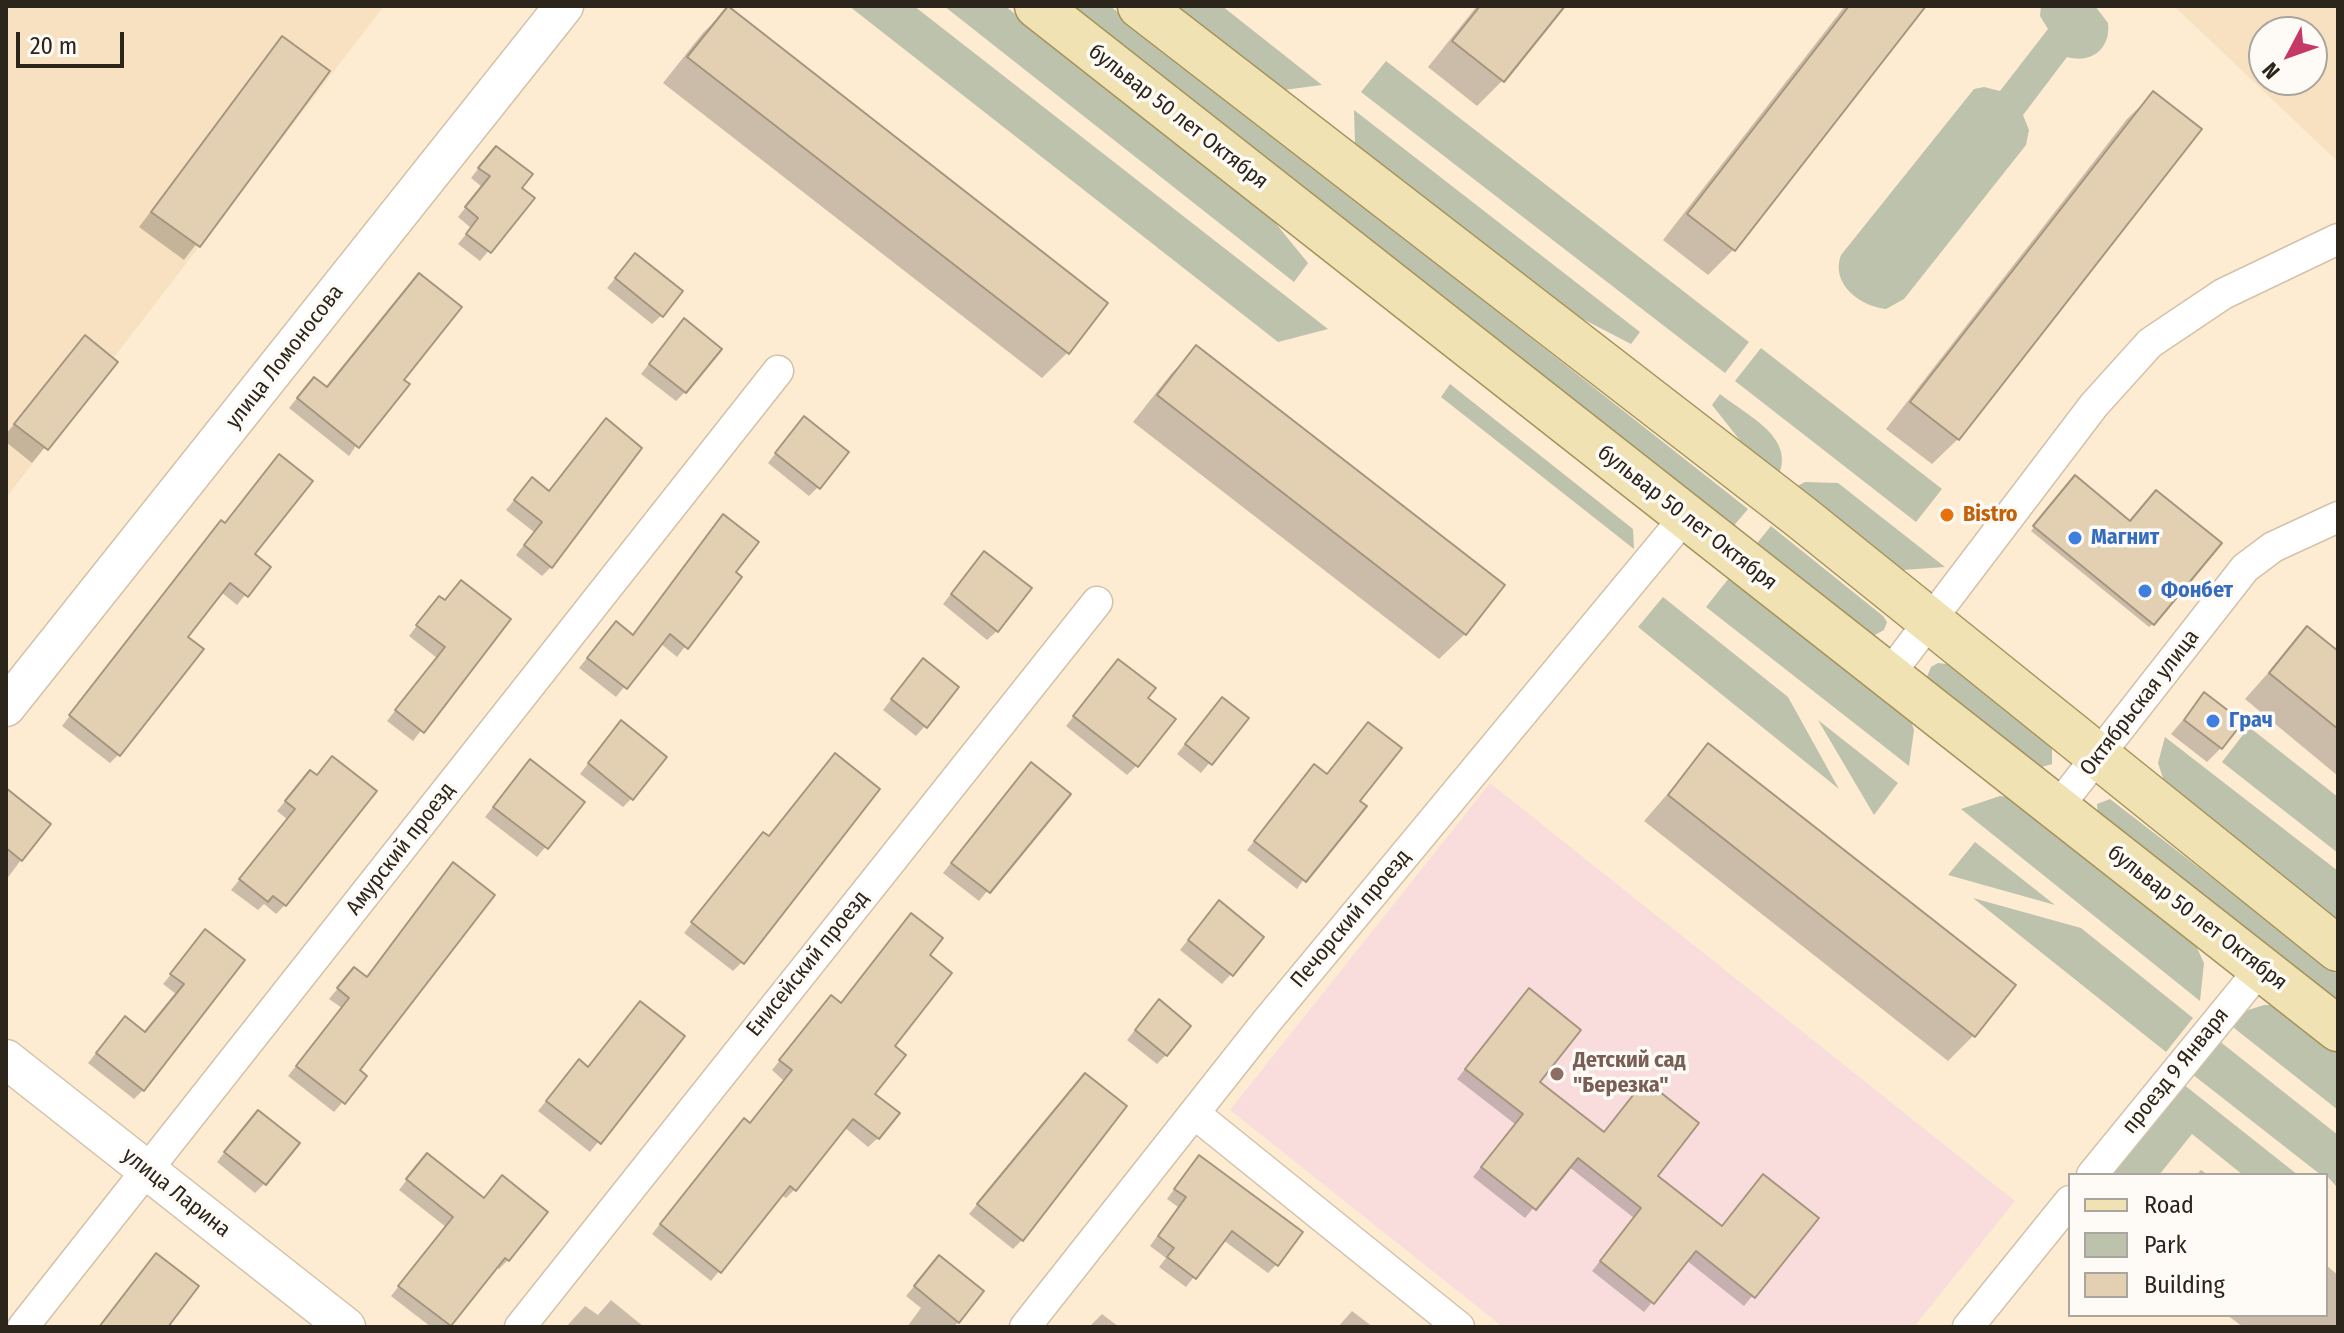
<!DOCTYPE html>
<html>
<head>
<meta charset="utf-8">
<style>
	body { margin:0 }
	#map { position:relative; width:2344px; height:1333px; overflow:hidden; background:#fdecd2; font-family:"Fira Sans Condensed",sans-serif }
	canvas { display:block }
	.frame { position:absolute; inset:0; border:8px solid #2c251c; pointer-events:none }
	.legend { position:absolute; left:2068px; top:1173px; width:260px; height:144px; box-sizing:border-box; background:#fefbf6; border:2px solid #aaa59f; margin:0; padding:10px 14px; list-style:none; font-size:24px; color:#2c251c }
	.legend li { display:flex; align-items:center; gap:16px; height:40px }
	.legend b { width:40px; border:2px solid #aaa59f }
	.north { position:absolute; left:2248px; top:16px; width:80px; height:80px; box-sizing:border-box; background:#fefbf6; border:2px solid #aaa59f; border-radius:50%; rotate:229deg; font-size:22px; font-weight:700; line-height:32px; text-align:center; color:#2c251c }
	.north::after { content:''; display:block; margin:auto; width:28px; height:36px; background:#c63967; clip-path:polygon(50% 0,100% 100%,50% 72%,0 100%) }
	.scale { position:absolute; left:16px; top:32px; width:108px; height:36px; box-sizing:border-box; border:4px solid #2c251c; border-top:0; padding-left:10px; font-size:24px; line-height:28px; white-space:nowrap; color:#2c251c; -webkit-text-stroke:6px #fefbf6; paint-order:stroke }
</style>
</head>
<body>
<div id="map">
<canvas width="2344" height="1333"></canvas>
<div class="frame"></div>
<ul class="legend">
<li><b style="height:10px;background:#f0e2b2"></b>Road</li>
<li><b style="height:22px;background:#bcc2ab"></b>Park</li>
<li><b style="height:22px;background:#e3cfb2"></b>Building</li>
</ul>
<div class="north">N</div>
<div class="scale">20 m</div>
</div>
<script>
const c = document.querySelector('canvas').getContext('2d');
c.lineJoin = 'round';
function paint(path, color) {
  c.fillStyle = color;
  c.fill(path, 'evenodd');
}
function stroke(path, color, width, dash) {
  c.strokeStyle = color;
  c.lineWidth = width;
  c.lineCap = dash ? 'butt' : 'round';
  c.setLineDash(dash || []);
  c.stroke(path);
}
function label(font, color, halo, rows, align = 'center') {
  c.font = font + ' "Fira Sans Condensed",sans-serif';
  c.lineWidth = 7;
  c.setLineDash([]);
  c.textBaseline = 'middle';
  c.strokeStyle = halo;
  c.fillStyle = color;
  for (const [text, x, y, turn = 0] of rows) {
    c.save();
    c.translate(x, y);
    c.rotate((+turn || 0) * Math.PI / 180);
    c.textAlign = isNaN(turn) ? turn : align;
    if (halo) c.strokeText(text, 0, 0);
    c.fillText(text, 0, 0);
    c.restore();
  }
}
const built = new Path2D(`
	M6,6H384L6,498Z
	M2174,6H2338V162ZM2264,32H2312V80H2264Z`);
const education = new Path2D(`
	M1490,783L2015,1201L1914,1327H1503L1230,1110Z`);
const green = new Path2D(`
	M849,6H914L1328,329L1278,342Z
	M944,6H1005L1264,209L1308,263L1294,282Z
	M1064,6H1110L1748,509L1731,529Z
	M1170,6H1222L1322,85L1284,90Z
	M2041,6H2095L2108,23C2111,49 2091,64 2067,57L2023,115L2029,130L2026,145L1904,299L1886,309C1860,306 1830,284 1841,255L1974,89L1984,87L2000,91L2048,29L2040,16Z
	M1386,61L1749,342L1725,373L1361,92Z
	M1354,110L1640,332L1631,344L1548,301L1355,145Z
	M1761,348L1942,489L1916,522L1735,381Z
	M1450,384L1633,529L1634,549L1441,397Z
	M1720,394C1749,417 1798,438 1777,479L1758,463L1712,405Z
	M1805,482L1838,483L1945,567L1903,570L1882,562L1790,490Z
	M1771,526L1883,616L1887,622L1884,630L1871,637L1753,548Z
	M1729,578L1911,721L1914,730L1909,766L1706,607Z
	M1663,597L1788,697L1839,789L1638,627Z
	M1938,663L1947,664L2052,747V764L2035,769L1926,679L1931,667Z
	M1818,720L1898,783L1874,815Z
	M2249,727L2338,797V853L2222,762Z
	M2165,737L2338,871V925L2166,787L2158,763Z
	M2000,796L2013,798L2192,937L2204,963L2200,1001L1961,809Z
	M2110,799L2338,975V1006L2098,815L2097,804Z
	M1975,842L2055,905L1948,875Z
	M1973,898L2081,928L2193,1018L2166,1052Z
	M2264,1005H2279L2338,1051V1110L2229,1024L2248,1010Z
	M2218,1040L2338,1135V1188L2326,1175H2321L2192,1074Z
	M2183,1084L2298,1175H2243L2192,1134L2159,1175H2111Z`);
const shadow = new Path2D(`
	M1477,6H1562L1502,81L1477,106L1428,67Z
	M1845,6H1923L1734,249L1708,275L1663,240Z
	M728,8L1067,353L1042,378L663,83L702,34Z
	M282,38L328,72L184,260L139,227Z
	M2153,94L1958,439L1932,464L1886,429L2127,119Z
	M487,157L532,199L480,261L458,244L471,228L458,217L482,187L471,178Z
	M635,255L662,315L652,324L607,288Z
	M675,330L685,392L676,401L641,374Z
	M85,338L115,362L32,463L6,442V434Z
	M1196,348L1465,634L1439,659L1133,422L1171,374Z
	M401,380L349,456L289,408L305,388Z
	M795,428L818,487L809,496L768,463Z
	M2071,482L2130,523L2153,624L2149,627L2031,531Z
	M523,489L548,493L551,567L542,576L516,555L534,532L506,510Z
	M715,526L733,573L739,577L677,657L660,643L616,697L579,668L607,633L631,636Z
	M212,532L268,567L237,605L221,592L185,637L119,754L110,763L62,726Z
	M975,563L997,631L987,640L943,604Z
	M430,608L508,619L413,741L387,721L437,658L409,636Z
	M2307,629L2338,654V776L2245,699Z
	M914,670L925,726L916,736L883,710Z
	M1109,671L1146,698L1136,766L1127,775L1066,726Z
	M2204,695L2221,748L2207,762L2171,734Z
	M1213,709L1246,719L1201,773L1177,754Z
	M612,732L632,798L623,807L580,774Z
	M1709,746L1974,1035L1948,1061L1644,821Z
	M521,771L582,803L537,857L485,817Z
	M1022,774L1068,794L979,901L943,873Z
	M1306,775L1326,776L1358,801L1297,889L1247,850Z
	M301,782L285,905L276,914L264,904L258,910L231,890L288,820L277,811Z
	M6,802L48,824L6,880Z
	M768,838L742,962L733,971L684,933L754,843Z
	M1210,912L1231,974L1222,984L1180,950Z
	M903,925L927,955L873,1094L878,1138L868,1147L844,1127L795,1189L786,1198L781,1195L711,1281L652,1234L735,1130L749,1125L784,1081L772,1070L822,1007L840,1005Z
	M206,932L143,1090L134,1099L88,1063L116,1028L144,1034L176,994L163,984Z
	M354,969L358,1071L365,1076L334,1112L288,1076L342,1008L329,999Z
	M1520,1000L1537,1083L1721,1227L1763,1176L1816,1218L1744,1306L1686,1260L1644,1312L1592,1271L1634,1218L1568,1166L1525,1218L1473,1177L1515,1124L1457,1079Z
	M1150,1011L1166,1055L1157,1064L1127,1040Z
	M682,1037L590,1152L538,1111L570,1071L587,1069Z
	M1076,1084L1022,1240L1013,1249L969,1214Z
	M249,1121L264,1184L255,1193L217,1162Z
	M418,1165L483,1199L502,1178L508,1260L499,1269L495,1266L447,1327H431L391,1296L446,1227L399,1190Z
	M1190,1167L1277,1264L1268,1273L1223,1240L1186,1287L1159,1267L1166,1258L1150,1246L1178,1207L1167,1199Z
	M2201,1170L2208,1175H2196Z
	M2326,1265L2338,1275V1327H2243L2227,1315H2326Z
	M930,1267L981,1291L954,1327H907L921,1308L906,1296Z
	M611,1300L644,1327H566L585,1306L598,1315Z
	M1352,1311L1373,1327H1338Z
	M1102,1314L1119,1327H1089Z`);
const building = new Path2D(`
	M728,6L1108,303L1069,354L687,57Z
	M1480,6H1565L1504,82L1452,41Z
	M1849,6H1926L1735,251L1687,214Z
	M282,36L330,71L200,247L151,212Z
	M2153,91L2202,129L1959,440L1910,402Z
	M496,146L533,174L522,188L535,198L491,253L466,234L478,218L465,207L490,176L478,168Z
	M635,253L683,291L663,317L615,278Z
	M419,273L462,307L404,380L410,384L359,448L297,398L314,377L327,387Z
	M684,318L722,349L686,393L649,364Z
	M85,335L118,362L48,450L14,424Z
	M1196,345L1505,585L1466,635L1157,395Z
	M804,416L849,452L820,489L775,453Z
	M606,418L642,448L552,568L524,545L542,522L514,500L532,477L549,491Z
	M279,454L313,481L255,554L271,567L248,597L230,583L188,637L204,649L120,756L69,715L221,520L225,523Z
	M2075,475L2130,521L2156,490L2222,543L2154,625L2033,526Z
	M723,514L759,542L736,572L742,577L688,649L670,634L627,689L587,658L616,621L633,635Z
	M984,551L1032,588L998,632L951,594Z
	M461,580L511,619L424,733L395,710L445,647L416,625L439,596L445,600Z
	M2307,626L2338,651V729L2269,673Z
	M923,658L959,687L927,728L891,699Z
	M1118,659L1156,688L1148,698L1176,719L1138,767L1073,716Z
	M2204,692L2243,722L2222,749L2184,720Z
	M1222,697L1249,718L1212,765L1185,744Z
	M621,720L667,757L633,800L588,763Z
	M1368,722L1402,748L1360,801L1367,806L1306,882L1254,841L1314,764L1327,774Z
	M1708,743L2016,985L1975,1037L1668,795Z
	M835,753L880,789L744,964L691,922L763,832L769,836Z
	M332,756L377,791L286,906L273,896L268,902L239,879L295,809L285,801L310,770L317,775Z
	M530,759L585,802L548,849L493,807Z
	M1031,762L1071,794L990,893L951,863Z
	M6,788L51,824L22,861L6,848Z
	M453,862L495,895L360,1070L367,1076L345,1104L296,1066L349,998L337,988L354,967L367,977Z
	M1219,900L1264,937L1233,976L1188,940Z
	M911,913L943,938L930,955L952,973L895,1046L906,1055L875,1094L900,1113L879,1139L853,1119L796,1191L790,1186L721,1273L660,1224L744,1118L750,1123L792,1070L779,1060L831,995L841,1003Z
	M205,929L245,960L144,1091L96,1053L125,1016L145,1032L184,984L170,974Z
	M1529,988L1581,1030L1540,1082L1604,1132L1645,1080L1699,1123L1658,1176L1722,1226L1763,1174L1819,1218L1755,1298L1696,1251L1654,1304L1600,1261L1641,1208L1578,1158L1536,1210L1481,1167L1523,1114L1465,1069Z
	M1159,999L1191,1026L1167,1056L1135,1030Z
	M640,1001L685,1036L601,1144L546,1101L579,1059L588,1067Z
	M1085,1073L1127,1106L1023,1241L977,1204Z
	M258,1110L300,1143L266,1185L224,1152Z
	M427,1153L484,1198L502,1175L548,1212L509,1261L505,1258L451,1326L398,1286L453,1217L406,1179Z
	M1199,1155L1303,1232L1278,1266L1232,1231L1196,1279L1167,1257L1174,1248L1158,1236L1186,1197L1174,1189Z
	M156,1253L199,1286L168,1327H99Z
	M939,1255L984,1291L959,1323L914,1286Z`);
const minor = new Path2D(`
	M1888,676L2094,405L2150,343L2223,294L2338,239
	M2057,808L2245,568L2273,547L2338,517
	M1195,1114L1459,1327
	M2092,1175L2261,968
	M23,1327L778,371
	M520,1327L1097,602
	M1025,1327L1267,1021L1685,517
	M1968,1327L2070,1201`);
const tertiary = new Path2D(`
	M6,707L564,6
	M6,1059L346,1327`);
const primary = new Path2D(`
	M1037,6L2338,1029
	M1140,6L1801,517L2338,949`);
const markers = [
	[1947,515,8,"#e8710a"],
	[2075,538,8,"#3f7fe0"],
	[2145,591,8,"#3f7fe0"],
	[2213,721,8,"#3f7fe0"],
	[1557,1074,8,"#8d6e63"]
];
const streetNames = [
	["бульвар 50 лет Октября",1178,117,38],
	["улица Ломоносова",285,357,-52],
	["бульвар 50 лет Октября",1687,518,38],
	["Октябрьская улица",2140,703,-52],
	["Амурский проезд",401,849,-52],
	["бульвар 50 лет Октября",2197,918,38],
	["Печорский проезд",1351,919,-50],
	["Енисейский проезд",808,964,-51],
	["проезд 9 Января",2176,1071,-51],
	["улица Ларина",176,1193,38]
];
const foodNames = [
	["Bistro",1963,515]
];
const shopNames = [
	["Магнит",2091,538],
	["Фонбет",2161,591],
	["Грач",2229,721]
];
const educationNames = [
	["Детский сад",1573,1061],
	["\"Березка\"",1573,1086]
];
paint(built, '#f7e1c1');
paint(education, '#f8dddc');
paint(green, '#bcc2ab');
paint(shadow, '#0003');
paint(building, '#e3cfb2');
stroke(building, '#a5957e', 2);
stroke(minor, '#d2c2aa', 33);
stroke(tertiary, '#d2c2aa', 41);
stroke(primary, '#a5935c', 47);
stroke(minor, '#fff', 30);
stroke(tertiary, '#fff', 38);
stroke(primary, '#f0e2b2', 44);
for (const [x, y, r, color] of markers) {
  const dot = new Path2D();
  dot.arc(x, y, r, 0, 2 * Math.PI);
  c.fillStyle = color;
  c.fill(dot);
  stroke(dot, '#fefbf6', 3);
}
label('22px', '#2c251c', '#fefbf6', streetNames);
label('bold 22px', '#c56008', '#fefbf6', foodNames, 'left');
label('bold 22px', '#366cbe', '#fefbf6', shopNames, 'left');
label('bold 22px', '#785e54', '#fefbf6', educationNames, 'left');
</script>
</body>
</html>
